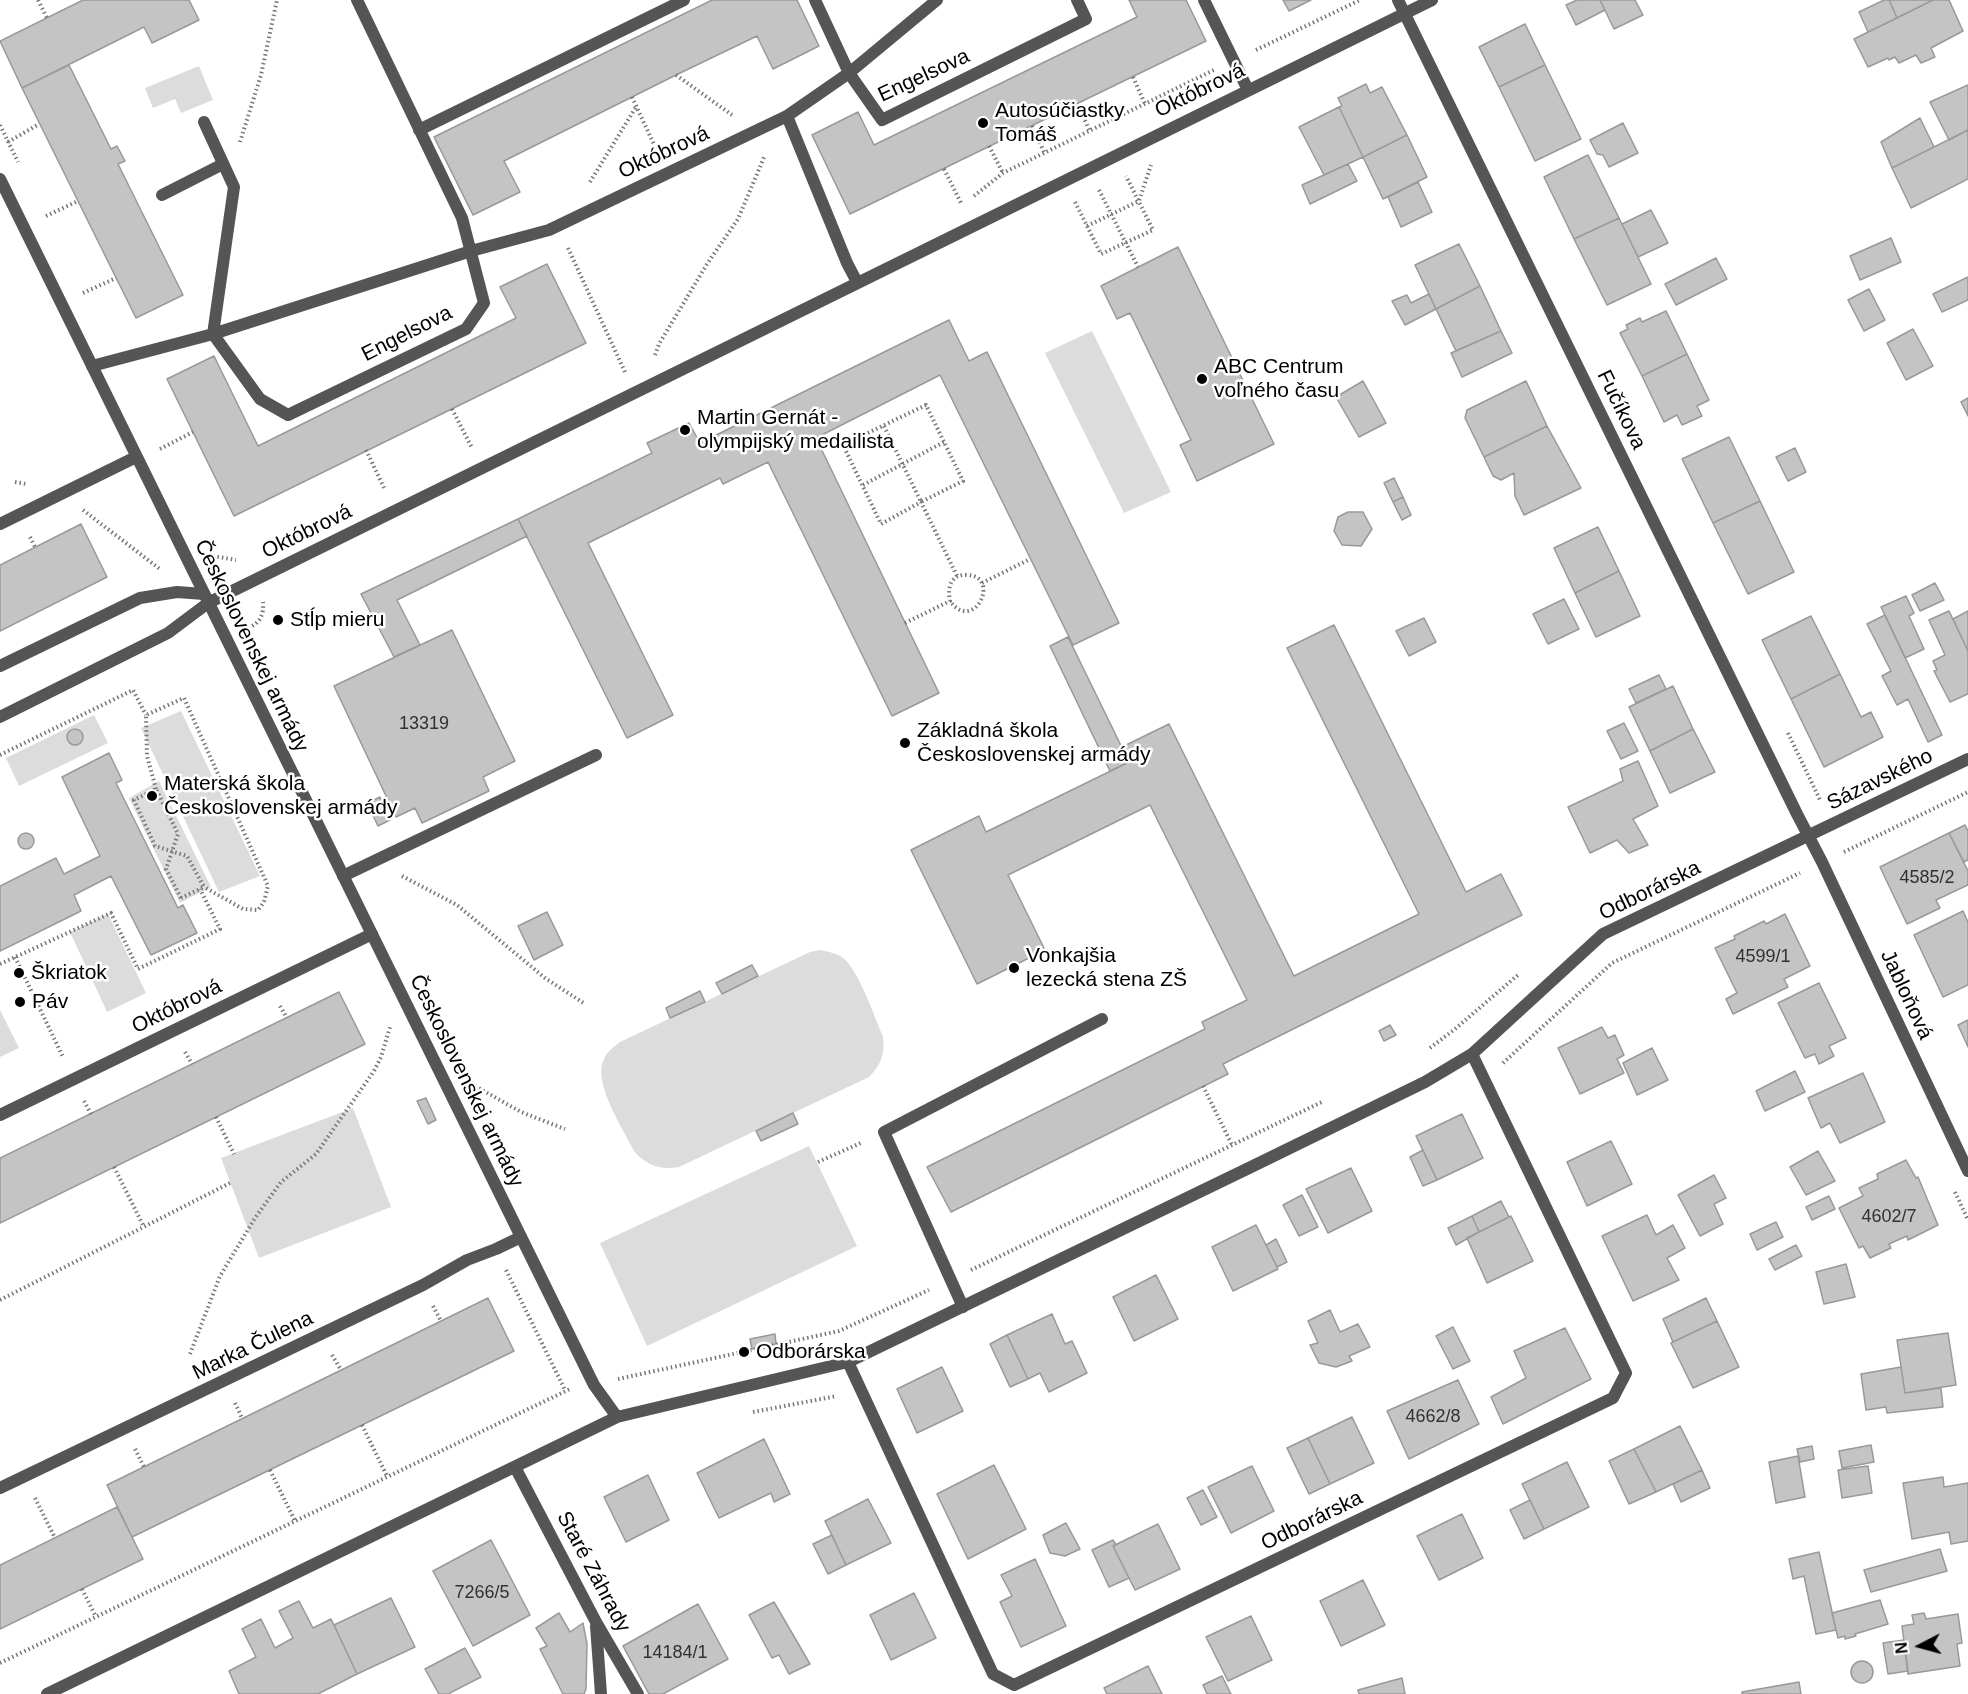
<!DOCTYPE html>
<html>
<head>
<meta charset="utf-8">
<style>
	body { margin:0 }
	#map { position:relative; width:1968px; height:1694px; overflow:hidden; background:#fff; font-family:Arial,sans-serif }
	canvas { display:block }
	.north { position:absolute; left:1890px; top:1616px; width:60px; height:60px; -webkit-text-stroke:4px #fff; paint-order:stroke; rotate:264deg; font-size:16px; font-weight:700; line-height:24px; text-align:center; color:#000 }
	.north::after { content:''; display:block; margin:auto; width:21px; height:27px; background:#000; clip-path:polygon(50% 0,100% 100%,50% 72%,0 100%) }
</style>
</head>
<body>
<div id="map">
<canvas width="1968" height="1694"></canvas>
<div class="north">N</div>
</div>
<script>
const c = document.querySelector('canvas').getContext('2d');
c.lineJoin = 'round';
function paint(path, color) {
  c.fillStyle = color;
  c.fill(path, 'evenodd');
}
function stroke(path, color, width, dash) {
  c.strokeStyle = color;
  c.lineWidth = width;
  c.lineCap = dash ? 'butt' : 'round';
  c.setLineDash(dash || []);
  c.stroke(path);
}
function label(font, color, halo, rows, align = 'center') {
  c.font = font + ' Arial,sans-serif';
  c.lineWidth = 5;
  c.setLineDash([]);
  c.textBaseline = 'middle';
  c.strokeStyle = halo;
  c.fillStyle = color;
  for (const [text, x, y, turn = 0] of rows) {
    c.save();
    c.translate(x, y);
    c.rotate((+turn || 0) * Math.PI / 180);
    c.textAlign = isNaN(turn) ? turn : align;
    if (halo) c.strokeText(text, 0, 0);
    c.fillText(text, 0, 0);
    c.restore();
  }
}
const green = new Path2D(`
	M199,66L213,100L181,113L175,99L153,108L145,88Z
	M1092,331L1171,492L1124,513L1045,353Z
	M181,711L260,876L219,892L141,728Z
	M94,715L108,743L19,786L6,758Z
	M159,781L211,887L180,903L129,798Z
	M108,914L146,993L107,1012L70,932Z
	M821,950C829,952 836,953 843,958C858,969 875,1018 883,1037C885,1054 881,1065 869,1077L679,1167C660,1170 647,1166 634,1151C623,1129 592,1082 604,1059C607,1051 614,1047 620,1042L810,952Z
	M0,1010L19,1048L0,1057Z
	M353,1108L391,1207L259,1258L221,1158Z
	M809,1146L857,1246L647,1346L600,1243Z`);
const building = new Path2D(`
	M83,0H189L199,20L152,43L144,27L22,88L0,41Z
	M712,0H797L819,46L773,69L757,36L676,75L504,161L520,192L473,215L434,137Z
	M1129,0H1186L1206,41L850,214L812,135L858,112L874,145L1137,17Z
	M1283,0H1311L1289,11Z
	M1577,0H1600L1605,10L1576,25L1566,5Z
	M1600,0H1635L1643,15L1614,29Z
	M1884,0H1889L1897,18L1868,32L1859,12Z
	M1889,0H1933L1897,18Z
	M1933,0H1949L1963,31L1931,48L1935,57L1921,63L1916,55L1899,63L1895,57L1889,60L1888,58L1868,67L1854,39Z
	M1525,24L1545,65L1499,87L1479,47Z
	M69,65L111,149L117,146L125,161L118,164L183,295L136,318L22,88Z
	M1545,65L1581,139L1535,161L1499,87Z
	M1366,84L1370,93L1382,87L1407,135L1363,157L1339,107L1342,106L1338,98Z
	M1968,85V130L1949,140L1930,102Z
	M1339,107L1363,157L1324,175L1299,127Z
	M1920,118L1934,147L1892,168L1881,142Z
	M1623,123L1638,153L1609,167L1603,155L1597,154L1590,140Z
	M1968,130V179L1911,208L1892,168Z
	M1407,135L1427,177L1383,199L1363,157Z
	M1588,155L1619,218L1574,239L1544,177Z
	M1348,164L1357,181L1310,204L1302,185Z
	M1418,182L1432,212L1401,227L1388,197Z
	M1651,210L1668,243L1638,257L1622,224Z
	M1619,218L1651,284L1607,305L1574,239Z
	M1891,238L1901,262L1860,280L1850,256Z
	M1459,244L1480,286L1436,309L1415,265Z
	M1178,247L1274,444L1197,481L1180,445L1191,440L1130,313L1117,319L1101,286Z
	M1716,258L1727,279L1676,305L1665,284Z
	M547,264L586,343L234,516L167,379L214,356L258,446L516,318L500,287Z
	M1968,277V300L1942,312L1933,294Z
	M1480,286L1501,331L1456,351L1436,309Z
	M1869,289L1885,320L1864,331L1848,300Z
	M1429,294L1436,309L1405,325L1392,301L1407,295L1411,303Z
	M1666,311L1687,354L1642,376L1620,333L1628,329L1626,325L1640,318L1642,322Z
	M949,320L969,361L987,352L1119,623L1073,645L940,375L816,438L939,693L892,716L768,462L723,484L720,478L588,543L673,715L627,738L518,519L652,453L647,443L689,423L700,443Z
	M1913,329L1933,366L1906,380L1887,343Z
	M1501,331L1512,353L1462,377L1451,353Z
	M1687,354L1709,400L1697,406L1702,416L1682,425L1677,415L1664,422L1642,376Z
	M1363,381L1386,423L1359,437L1336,397Z
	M1526,381L1547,426L1484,457L1465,418L1467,410Z
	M1968,398V416L1961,402Z
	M1547,426L1581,488L1524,515L1515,496L1514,473L1501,480L1493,476L1484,457Z
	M1729,437L1760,501L1713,523L1682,459Z
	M1795,448L1806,472L1788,481L1776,457Z
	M1394,478L1403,497L1393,502L1384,483Z
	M1403,497L1411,515L1402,520L1393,502Z
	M1760,501L1794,572L1748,594L1713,523Z
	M1348,512H1363L1372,529L1361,546L1342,545L1334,531L1338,517Z
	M518,519L527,536L397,600L420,645L394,657L361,594Z
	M81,524L107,577L0,631V565Z
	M1598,527L1619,571L1575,593L1554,548Z
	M1619,571L1640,616L1596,637L1575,593Z
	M1935,583L1944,600L1920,611L1912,595Z
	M1906,596L1914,613L1909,616L1924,649L1905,658L1881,607Z
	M1564,599L1579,629L1548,644L1533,614Z
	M1949,611L1968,651V694L1950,702L1934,671L1937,670L1933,661L1945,655L1929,620Z
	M1968,611V651L1953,619Z
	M1885,615L1942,735L1928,742L1908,699L1897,705L1882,676L1891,671L1867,624Z
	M1811,616L1840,674L1791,699L1762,640Z
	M1424,618L1436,642L1409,656L1396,631Z
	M1334,625L1466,892L1501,874L1522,915L1223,1064L1228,1074L951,1212L927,1167L1205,1029L1202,1022L1247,1000L1150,805L1008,875L1045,950L977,984L911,850L979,816L986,832L1129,762L1122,747L1169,724L1294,976L1419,914L1287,648Z
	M452,630L515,761L483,777L489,791L422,823L415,808L396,817L334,686Z
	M1068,637L1129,762L1110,771L1050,646Z
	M1840,674L1861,717L1871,712L1883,737L1824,767L1791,699Z
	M1659,675L1666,689L1636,703L1629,689Z
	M1673,686L1693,729L1650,751L1629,707Z
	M1624,723L1638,751L1621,759L1607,731Z
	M1693,729L1715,772L1670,793L1650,751Z
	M67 737a8 8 0 1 1 16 0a8 8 0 1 1-16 0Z
	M109,753L122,780L116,783L178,908L183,905L197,933L151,955L111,876L74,895L81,911L0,951V886L56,858L64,874L100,856L62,777Z
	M1638,761L1658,806L1633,819L1648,845L1629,853L1617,840L1590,853L1568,807L1623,781L1620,769Z
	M380,797L390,820L378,826L367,803Z
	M1965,825L1968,831V860L1964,862L1949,833Z
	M1949,833L1968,871V885L1936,900L1940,908L1907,924L1880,867Z
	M18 841a8 8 0 1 1 16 0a8 8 0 1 1-16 0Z
	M1963,911L1968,922V985L1943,997L1914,935Z
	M547,912L563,945L534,960L518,926Z
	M1785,914L1810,966L1784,979L1788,987L1733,1014L1726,999L1737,993L1715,948L1735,939L1734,936L1764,921L1766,924Z
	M752,965L758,976L722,994L716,983Z
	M1819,983L1846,1038L1829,1046L1834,1056L1819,1064L1815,1054L1805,1058L1778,1003Z
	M700,991L705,1002L670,1018L666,1008Z
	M339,992L365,1044L0,1223V1158Z
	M1968,1020V1047L1958,1025Z
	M1390,1025L1396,1035L1384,1041L1379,1031Z
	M1602,1027L1608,1038L1615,1035L1624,1055L1617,1059L1624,1073L1580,1094L1558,1048Z
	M1652,1048L1668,1080L1637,1095L1623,1063Z
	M1795,1071L1805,1092L1765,1111L1756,1091Z
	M1863,1073L1885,1122L1840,1143L1830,1123L1821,1128L1808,1098Z
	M426,1098L436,1120L428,1124L417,1101Z
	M793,1113L798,1124L761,1141L756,1131Z
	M1462,1114L1483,1158L1437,1180L1416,1136Z
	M1611,1141L1632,1184L1587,1206L1567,1162Z
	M1423,1150L1437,1180L1423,1186L1410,1157Z
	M1818,1151L1835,1181L1806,1195L1790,1167Z
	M1906,1160L1916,1178L1918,1177L1938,1225L1908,1240L1907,1236L1889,1244L1891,1248L1870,1258L1863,1246L1859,1248L1839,1208L1863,1196L1859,1188L1878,1179L1877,1174Z
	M1351,1168L1372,1211L1328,1233L1306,1189Z
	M1714,1175L1726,1198L1714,1204L1723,1224L1700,1236L1678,1195Z
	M1302,1195L1318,1227L1299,1236L1283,1205Z
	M1829,1196L1835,1209L1812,1220L1806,1207Z
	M1501,1201L1509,1217L1479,1232L1472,1216Z
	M1647,1215L1656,1235L1673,1225L1685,1248L1667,1258L1679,1280L1633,1301L1602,1236Z
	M1472,1216L1479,1232L1456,1245L1448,1228Z
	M1511,1216L1533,1261L1487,1283L1467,1238Z
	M1776,1222L1783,1237L1757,1250L1750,1234Z
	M1256,1225L1278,1269L1233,1291L1212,1247Z
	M1276,1239L1287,1262L1277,1267L1266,1245Z
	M1796,1245L1802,1256L1775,1270L1769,1259Z
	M1846,1264L1855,1297L1824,1304L1816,1272Z
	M1156,1275L1178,1319L1134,1341L1113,1297Z
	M488,1298L514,1351L132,1537L107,1485Z
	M1706,1298L1717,1321L1673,1342L1663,1319Z
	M1330,1310L1340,1332L1358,1324L1370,1347L1349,1356L1352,1361L1336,1367L1319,1363L1310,1345L1318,1343L1308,1321Z
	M1052,1314L1065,1344L1072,1341L1087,1373L1049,1392L1040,1373L1028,1379L1007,1335Z
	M1717,1321L1739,1367L1693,1388L1671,1343Z
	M1453,1327L1470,1361L1453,1369L1436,1336Z
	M1565,1328L1591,1379L1503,1424L1491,1397L1526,1378L1514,1351Z
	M1948,1333L1956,1385L1905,1393L1897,1340Z
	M775,1334L776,1344L752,1349L750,1339Z
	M1007,1335L1028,1379L1010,1387L990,1344Z
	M942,1367L963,1411L917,1433L897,1389Z
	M1901,1367L1905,1393L1941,1388L1943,1407L1887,1413L1886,1407L1866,1410L1861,1374Z
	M1458,1380L1479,1424L1409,1459L1387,1411Z
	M1352,1417L1374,1463L1330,1484L1308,1438Z
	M1680,1426L1702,1470L1656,1492L1634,1449Z
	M1308,1438L1330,1484L1309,1494L1287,1448Z
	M764,1439L790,1494L774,1502L771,1493L719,1518L697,1473Z
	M1871,1445L1874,1462L1842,1468L1839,1451Z
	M1812,1446L1814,1459L1800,1462L1797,1449Z
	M1634,1449L1656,1492L1629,1504L1609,1461Z
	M1798,1456L1805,1497L1776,1503L1769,1462Z
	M1567,1462L1589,1507L1544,1529L1522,1484Z
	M994,1465L1026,1529L968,1559L937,1494Z
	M1252,1466L1274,1511L1231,1533L1208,1487Z
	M1868,1466L1872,1493L1842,1498L1838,1470Z
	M1702,1470L1710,1488L1681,1502L1673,1484Z
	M648,1475L669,1520L626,1542L604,1497Z
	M1943,1477L1944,1487L1968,1483V1541L1951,1544L1949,1532L1912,1539L1903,1483Z
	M1203,1490L1217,1517L1201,1525L1187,1498Z
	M868,1499L891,1543L846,1565L825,1521Z
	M1530,1500L1544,1529L1524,1539L1510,1510Z
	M117,1507L143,1559L0,1629V1565Z
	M1462,1514L1483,1558L1439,1580L1417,1536Z
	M1066,1523L1080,1549L1065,1556L1050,1553L1043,1535Z
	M1158,1524L1180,1569L1135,1590L1113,1546Z
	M832,1535L846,1565L828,1574L813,1544Z
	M491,1540L530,1615L473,1646L433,1571Z
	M1113,1540L1116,1545L1113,1546L1129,1578L1109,1587L1092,1550Z
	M1940,1549L1947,1571L1871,1592L1864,1570Z
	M1819,1552L1836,1630L1816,1634L1804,1576L1793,1579L1789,1559Z
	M1035,1559L1066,1626L1021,1647L1000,1602L1012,1596L1001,1575Z
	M1363,1580L1385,1625L1341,1646L1320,1601Z
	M914,1593L936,1638L891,1660L870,1615Z
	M391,1598L415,1647L357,1674L334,1625Z
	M1880,1600L1888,1624L1855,1634L1856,1636L1845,1639V1636L1838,1638L1832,1613Z
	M299,1601L313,1628L331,1619L357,1674L318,1694H239L229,1671L256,1657L242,1629L261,1619L275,1648L293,1638L279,1611Z
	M774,1602L810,1664L789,1674L779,1655L772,1658L749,1615Z
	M698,1604L728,1659L663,1694H649L623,1646Z
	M559,1613L570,1632L583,1623L587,1644L586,1689L584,1694H563L540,1649L547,1646L536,1628Z
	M1924,1613L1926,1619L1958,1614L1962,1643L1957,1644L1960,1666L1908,1674L1902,1626L1914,1624L1912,1615Z
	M1251,1616L1272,1660L1228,1681L1206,1637Z
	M1904,1640L1908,1671L1888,1674L1883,1643Z
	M465,1648L481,1677L448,1694H439L425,1669Z
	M1851 1672a11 11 0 1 1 22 0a11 11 0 1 1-22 0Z
	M1148,1666L1162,1694H1107L1104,1688Z
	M1222,1676L1231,1694H1207L1203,1685Z
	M1402,1678L1405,1694H1359L1358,1690Z
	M1799,1682L1801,1694H1742V1692Z`);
const path = new Path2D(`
	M38,0L47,18
	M1256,50L1360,0
	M676,75L732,115
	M1133,77L1145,104
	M632,97L658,153
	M1077,104L1090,131
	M0,125L18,162
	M1032,126L1044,152
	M8,142L39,124
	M240,142L261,75L277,0
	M989,146L1003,173
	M944,169L962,205
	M590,182L636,107
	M1099,190L1138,267
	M974,196L1003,173L1214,70
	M1075,202L1101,254L1153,230L1126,176
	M46,216L78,201
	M1087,226L1139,201L1151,165
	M568,248L625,372
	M83,293L116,278
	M655,355L659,344L707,264L738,219L765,155
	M452,409L472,448
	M884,426L921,502L963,481L926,405L843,445L881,524L921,502L957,576
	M160,449L193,432
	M366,450L385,490
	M15,482L26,484
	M863,485L944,442
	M83,510L161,570
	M30,537L35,547
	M213,556L236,560
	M982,583L1030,559
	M905,623L950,601C947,587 951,574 967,575C1002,576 974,634 950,601
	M248,628C260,623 264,615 263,602
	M1788,733L1821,802
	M0,755L133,690L146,715
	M156,789L147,756L146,715L184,698L268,886L264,902L258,910L243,909L204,887
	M1844,852L1968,792
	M402,876L457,905L545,978L585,1004
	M181,898L166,869L178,834L156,789L134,800L155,846L187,856L204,887L181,898
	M15,957L63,1057
	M0,964L111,913L138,969L220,929L200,889
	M280,1006L287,1018
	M1430,1048L1455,1029L1519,974
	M185,1052L192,1064
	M1503,1063L1612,963L1800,873
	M475,1086L521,1112L565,1129
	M1203,1086L1232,1145
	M84,1101L91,1114
	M216,1117L234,1154
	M818,1162L863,1142
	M114,1167L144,1227
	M1955,1192L1968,1220
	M506,1270L565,1390
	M971,1270L1324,1101
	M0,1300L230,1183
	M433,1306L441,1321
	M190,1354L220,1276L255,1218L281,1182L316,1154L374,1071L381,1057L390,1027
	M332,1355L341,1370
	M618,1379L839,1331L929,1290
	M235,1403L242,1418
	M753,1412L837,1396
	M362,1425L387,1476
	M135,1449L144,1467
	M270,1470L295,1521
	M35,1498L55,1538
	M82,1589L96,1617
	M0,1663L570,1389`);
const lane = new Path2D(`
	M815,0L849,73L882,120L1086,19L1077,0
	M787,116L847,263L857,282
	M204,122L234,187L213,334L471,251L549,230L787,116L849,73L937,0
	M419,130L684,0
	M162,195L223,164
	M92,366L213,334L260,399L288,415L466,329L484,303L462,218L357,0
	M0,666L140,598L177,592L204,594
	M343,876L596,755
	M0,1115L372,934
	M963,1307L884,1132L1102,1019
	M0,1488L423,1285L467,1260L496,1249L521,1237`);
const street = new Path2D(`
	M1204,0L1248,90
	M1398,0L1797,814L1822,862L1968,1171
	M0,179L594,1385L617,1417
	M0,524L136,457
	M0,717L168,633L208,603L1432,0
	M848,1362L993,1674L1014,1685L1613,1398L1626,1373L1472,1054
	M515,1467L596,1622L638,1694
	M596,1626L601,1694
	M47,1694L617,1417L848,1362L1251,1167L1425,1082L1472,1054L1603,934L1968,759`);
const markers = [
	[983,123,6,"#000"],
	[1202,379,6,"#000"],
	[685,430,6,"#000"],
	[278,620,6,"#000"],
	[905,743,6,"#000"],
	[152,796,6,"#000"],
	[1014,968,6,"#000"],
	[19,973,6,"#000"],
	[20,1002,6,"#000"],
	[744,1352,6,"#000"]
];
const numberNames = [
	["13319",424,724],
	["4585/2",1927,878],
	["4599/1",1763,957],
	["4602/7",1889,1217],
	["4662/8",1433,1417],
	["7266/5",482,1593],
	["14184/1",675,1653]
];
const streetNames = [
	["Engelsova",924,76,-25],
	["Októbrová",1200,91,-26],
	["Októbrová",664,153,-25],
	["Engelsova",407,334,-27],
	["Fučíkova",1621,410,64],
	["Októbrová",307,532,-26],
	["Československej armády",251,646,64],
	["Sázavského",1880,780,-26],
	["Odborárska",1650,891,-26],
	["Jabloňová",1906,995,65],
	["Októbrová",177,1007,-26],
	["Československej armády",466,1081,64],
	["Marka Čulena",253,1346,-26],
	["Odborárska",1312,1521,-26],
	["Staré Záhrady",593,1572,62]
];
const poiNames = [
	["Autosúčiastky",995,111],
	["Tomáš",995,135],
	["ABC Centrum",1214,367],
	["voľného času",1214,391],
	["Martin Gernát -",697,418],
	["olympijský medailista",697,442],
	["Stĺp mieru",290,620],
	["Základná škola",917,731],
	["Československej armády",917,755],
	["Materská škola",164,784],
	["Československej armády",164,808],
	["Vonkajšia",1026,956],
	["lezecká stena ZŠ",1026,980],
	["Škriatok",31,973],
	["Páv",32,1002],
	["Odborárska",756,1352]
];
paint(green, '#dcdcdc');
paint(building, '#c4c4c4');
stroke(building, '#999', 1.5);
stroke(path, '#777', 4, [1.5, 3]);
stroke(lane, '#555', 12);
stroke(street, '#555', 12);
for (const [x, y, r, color] of markers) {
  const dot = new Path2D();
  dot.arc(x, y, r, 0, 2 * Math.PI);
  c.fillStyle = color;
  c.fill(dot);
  stroke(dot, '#fff', 2);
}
label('18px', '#313131', null, numberNames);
label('21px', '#000', '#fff', streetNames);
label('21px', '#000', '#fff', poiNames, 'left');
</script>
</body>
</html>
